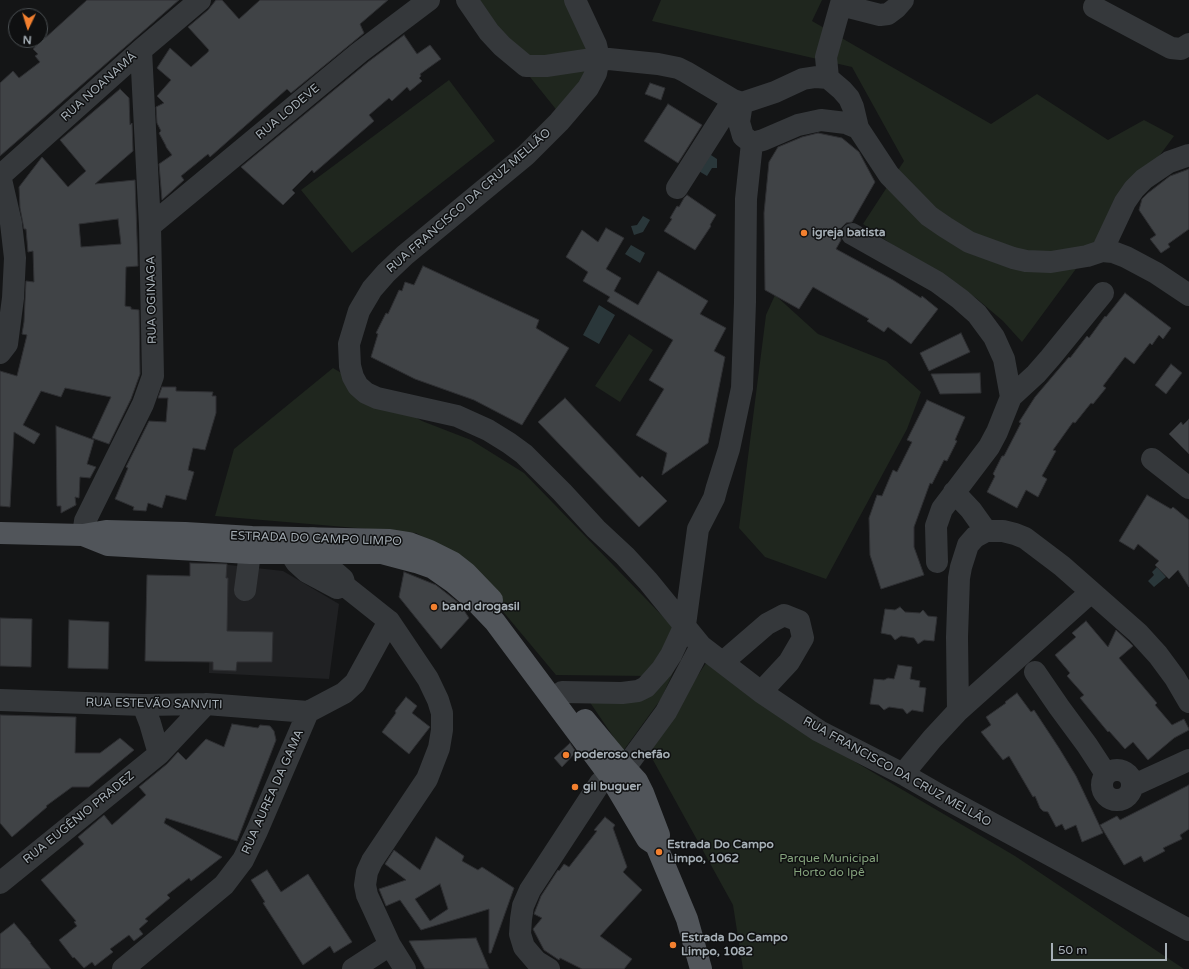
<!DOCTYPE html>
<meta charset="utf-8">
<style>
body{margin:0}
#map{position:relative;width:1189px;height:969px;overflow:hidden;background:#141516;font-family:"Varela Round",sans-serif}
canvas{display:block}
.north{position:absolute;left:8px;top:8px;width:40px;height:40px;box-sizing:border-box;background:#0f1011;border:1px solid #4b5053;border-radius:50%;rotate:184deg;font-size:11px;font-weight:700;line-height:16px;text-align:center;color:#a6afb6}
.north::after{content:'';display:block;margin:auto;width:14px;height:18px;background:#f3802f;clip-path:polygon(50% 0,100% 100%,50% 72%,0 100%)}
.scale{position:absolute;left:1051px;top:943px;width:116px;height:18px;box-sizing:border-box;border:2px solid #a6afb6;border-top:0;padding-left:5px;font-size:12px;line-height:14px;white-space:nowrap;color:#a6afb6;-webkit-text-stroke:3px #0f1011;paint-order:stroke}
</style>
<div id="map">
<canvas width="1189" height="969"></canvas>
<div class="north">N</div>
<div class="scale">50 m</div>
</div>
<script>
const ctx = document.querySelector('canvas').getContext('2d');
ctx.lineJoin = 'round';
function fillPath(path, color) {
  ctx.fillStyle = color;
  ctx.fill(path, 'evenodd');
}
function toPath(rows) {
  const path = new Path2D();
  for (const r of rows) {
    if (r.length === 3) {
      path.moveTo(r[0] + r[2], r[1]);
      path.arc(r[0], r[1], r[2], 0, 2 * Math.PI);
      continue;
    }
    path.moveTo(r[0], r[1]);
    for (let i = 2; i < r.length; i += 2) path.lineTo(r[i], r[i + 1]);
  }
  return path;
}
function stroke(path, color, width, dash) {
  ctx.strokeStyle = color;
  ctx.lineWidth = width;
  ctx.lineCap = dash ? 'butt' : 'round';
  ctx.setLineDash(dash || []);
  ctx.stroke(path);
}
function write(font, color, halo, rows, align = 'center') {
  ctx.font = font + ' "Varela Round",sans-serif';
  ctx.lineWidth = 3;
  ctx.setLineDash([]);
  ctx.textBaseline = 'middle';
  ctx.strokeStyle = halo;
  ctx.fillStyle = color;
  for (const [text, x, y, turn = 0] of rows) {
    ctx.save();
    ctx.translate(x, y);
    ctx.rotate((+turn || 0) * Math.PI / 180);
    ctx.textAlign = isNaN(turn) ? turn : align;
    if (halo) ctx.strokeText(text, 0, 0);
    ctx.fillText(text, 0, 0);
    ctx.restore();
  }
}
const built = toPath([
 [211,563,283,571,339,604,329,679,209,673]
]);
const green = toPath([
 [468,0,567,0,599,58,563,118],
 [661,0,822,0,812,21,991,124,1037,94,1108,140,1144,120,1174,136,1022,342,1003,321,976,298,932,273,863,224,904,161,852,67,652,21],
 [449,80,495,141,352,253,301,190],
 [775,295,818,334,886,361,921,392,907,429,826,579,765,557,739,528,766,315],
 [629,334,653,350,620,402,595,386],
 [333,368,422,421,471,440,524,473,677,631,650,676,556,675,455,554,416,533,215,516,234,449],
 [681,655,661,699,623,751,587,698,633,696],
 [708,660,857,763,1015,856,1184,969,743,969,733,905,648,751]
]);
const water = toPath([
 [708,153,717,159,717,168,712,168,707,176,697,170],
 [643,216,650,220,643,232,634,235,631,226,637,225],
 [631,245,645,253,640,263,625,254],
 [599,305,615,315,599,344,583,335],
 [1157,567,1166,577,1154,587,1148,581,1154,575,1152,572]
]);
const building = toPath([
 [87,0,179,0,0,156,0,83,13,71,19,78,40,62,35,56,38,54,33,49,87,0],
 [216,0,222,0,239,19,260,0,388,0,360,24,364,33,291,93,287,89,210,157,208,154,181,176,184,180,162,200,159,164,172,155,166,147,166,146,159,133,161,131,157,123,156,107,164,103,157,96,171,80,157,68,170,48,191,67,208,52,209,50,188,27,208,10,216,0],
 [404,35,417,54,430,45,441,59,420,74,421,76,419,78,422,81,410,91,407,87,392,101,389,98,369,115,374,121,314,173,312,170,292,190,295,193,283,205,241,167,368,62,404,35],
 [650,83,665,88,661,100,645,94,650,83],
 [120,89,129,98,130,125,132,123,133,151,95,184,135,180,138,266,126,267,125,306,131,307,131,309,139,310,140,374,131,399,109,444,92,438,111,397,65,388,61,397,41,391,23,425,40,434,34,444,14,432,10,507,0,506,0,371,17,376,27,335,22,334,24,322,26,281,34,282,33,251,28,252,26,229,24,229,20,208,19,187,42,157,68,187,86,171,60,140,120,89],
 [118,219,121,244,81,247,79,224,118,219],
 [668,104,702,125,678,163,644,141,668,104],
 [818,133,842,138,859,152,875,182,852,222,846,223,841,228,840,234,841,240,836,249,893,280,921,298,922,296,938,309,911,344,888,327,884,332,867,321,869,319,813,287,799,309,765,290,764,213,769,162,778,147,802,137,818,133],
 [1189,169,1189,229,1168,244,1170,247,1161,253,1150,239,1156,235,1139,210,1142,199,1148,193,1170,176,1189,169],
 [687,195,716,215,710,225,711,226,695,250,664,231,672,219,670,218,677,206,679,207,684,198,687,195],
 [606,228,624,238,606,269,621,278,614,291,638,305,658,271,708,301,700,314,726,328,714,351,725,357,708,443,662,475,667,453,636,435,664,389,649,380,673,340,607,301,610,297,583,281,588,272,566,257,582,230,598,242,606,228],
 [423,266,539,320,536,328,569,348,522,425,474,400,415,379,371,357,378,334,376,333,386,313,388,314,399,290,402,291,405,282,414,285,423,266],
 [1125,293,1171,328,1163,339,1159,335,1152,345,1150,343,1134,364,1125,357,1103,386,1106,388,1093,404,1091,403,1075,423,1073,422,1053,450,1056,451,1042,476,1047,479,1038,497,1026,490,1017,508,987,492,995,476,993,474,1002,456,1004,456,1021,423,1019,422,1035,397,1069,357,1070,358,1087,336,1089,338,1105,316,1106,317,1125,293],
 [961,333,970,352,929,371,920,353,961,333],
 [1171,364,1182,373,1166,394,1155,385,1171,364],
 [980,373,981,393,940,394,931,374,980,373],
 [162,387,176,387,176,391,213,392,212,396,216,396,216,413,205,450,193,448,188,470,194,472,186,500,166,495,162,508,148,503,146,511,133,510,134,507,115,499,128,468,126,467,149,421,166,422,168,398,158,398,162,387],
 [565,398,640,478,642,476,667,501,639,527,538,422,565,398],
 [927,400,965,417,955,440,957,441,947,461,944,460,932,484,930,483,914,527,914,547,924,575,881,589,870,555,869,518,877,495,882,496,893,470,897,472,912,442,907,440,927,400],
 [1189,419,1189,454,1169,434,1181,422,1183,425,1189,419],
 [56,426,94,440,87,464,96,467,90,478,80,477,79,498,75,497,76,505,61,513,61,506,57,506,56,426],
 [1147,495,1171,509,1173,507,1189,520,1189,587,1178,570,1169,579,1155,565,1159,561,1138,544,1134,550,1119,541,1147,495],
 [190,563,227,564,226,578,228,578,227,631,273,632,272,662,237,662,236,671,213,670,213,662,145,661,147,575,190,576,190,563],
 [404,572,436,585,459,603,469,618,441,649,399,597,404,572],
 [900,607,905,612,920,613,923,610,928,616,937,617,934,641,924,640,918,644,914,638,901,636,895,640,891,635,881,633,885,609,895,610,900,607],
 [0,618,32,619,31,667,0,666,0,618],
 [69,620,109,622,108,669,68,668,69,620],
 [1086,621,1108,647,1116,630,1129,642,1133,646,1119,658,1157,703,1155,705,1172,725,1184,719,1189,729,1189,730,1174,738,1148,760,1133,742,1125,749,1109,731,1108,732,1080,698,1084,695,1067,676,1070,673,1055,655,1076,637,1072,633,1086,621],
 [898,665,912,667,910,679,920,681,919,687,926,688,923,712,912,710,907,714,903,709,889,707,884,710,879,705,870,704,874,679,884,680,888,678,894,679,898,665],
 [1017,693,1031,712,1034,710,1059,748,1076,776,1103,833,1082,842,1076,825,1065,830,1062,824,1056,827,1048,812,1043,811,1040,808,1035,796,1033,797,1009,756,1003,760,981,732,991,725,986,717,1006,703,1005,702,1017,693],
 [406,697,417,706,412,713,430,727,409,754,382,732,396,713,395,711,406,697],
 [0,715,76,717,75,753,100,753,120,738,134,750,89,787,72,787,46,806,47,807,12,837,0,823,0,715],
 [232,724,258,728,260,725,270,726,274,731,276,740,237,841,166,818,164,823,222,857,191,881,189,878,167,895,170,898,145,919,148,921,139,929,143,934,134,941,129,935,110,949,113,952,95,966,92,962,84,968,74,957,73,958,59,940,77,926,74,922,76,921,41,880,84,844,78,837,104,815,112,825,146,795,139,787,167,764,178,752,186,760,206,739,224,747,232,724],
 [570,743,576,752,562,767,554,758,570,743],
 [1189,785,1189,829,1180,835,1182,839,1163,848,1165,851,1144,862,1141,856,1124,865,1100,825,1117,816,1120,820,1189,785],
 [605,817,615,825,613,828,627,867,623,872,642,890,600,936,632,959,624,969,582,969,560,958,559,960,544,950,533,929,542,918,534,914,541,896,558,870,559,871,564,864,569,867,597,831,594,830,605,817],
 [436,837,464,856,462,861,478,870,482,867,514,888,491,953,489,953,489,909,421,930,400,900,386,906,379,889,406,880,385,864,394,850,420,870,436,837],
 [440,884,448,909,430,921,415,899,440,884],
 [267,870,281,892,308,874,352,942,334,953,330,946,303,965,263,903,265,902,251,880,267,870],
 [14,923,31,943,30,943,51,969,0,969,0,934,14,923],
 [476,938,489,969,425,969,409,941,476,938]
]);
const minor = toPath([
 [467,0,489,32,502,46,526,66,546,66,599,58,658,64,678,68,686,72,733,100,742,103,739,122,743,136,752,143,746,199,745,302,742,388,729,449,717,487,714,498,698,529,685,625,671,655,662,669,646,687,638,691,622,693,562,692],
 [575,0,596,45,599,58,596,73,588,88,559,122,526,155,405,255,386,273,372,289,359,311,349,344,350,366,353,377,358,386,366,393,377,398,457,416,488,430,509,443,524,454,562,492,596,529,625,556,648,581,701,646,761,692,819,731,903,774,943,797,1189,930],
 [842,0,826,57,828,78,842,90,849,98,853,107,858,128,889,175,929,216,945,227,969,242,1013,258,1026,261,1051,262,1087,256,1102,251,1113,252,1126,257,1156,273,1189,295],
 [841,5,880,15,888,14,896,8,903,0],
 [1094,7,1171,48,1181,49,1189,44],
 [742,103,775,92,803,79,816,77,828,78],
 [752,143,763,140,798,125,821,120,846,123,858,128],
 [0,176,141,50,200,0],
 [677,188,733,100],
 [150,226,360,52,429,0],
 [852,234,937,282,960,299,977,314,994,337,1004,359,1011,397,997,432,989,447,942,509,936,526,937,562],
 [1102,251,1125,202,1134,189,1144,179,1169,162,1189,155],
 [0,353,7,344,13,298,15,258,11,223,0,175],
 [1011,397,1036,374,1050,358,1103,293],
 [1152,459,1189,488],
 [954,492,971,510,986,531],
 [83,535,85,521,143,404,153,376,150,226,141,50],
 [291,538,291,554,296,562,307,572,337,588,340,587],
 [313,538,314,554,343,579,345,586,389,621,428,679,438,700,442,713,442,730,439,748,427,779,372,861,367,872,365,885,367,895,390,945,405,969],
 [245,590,250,553],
 [723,662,767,624,784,615,799,621,803,638,789,662,761,692],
 [1035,672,1059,707,1087,745,1106,774],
 [0,700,143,705,206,704,308,712],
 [143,705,150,723,159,754],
 [958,711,957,637,959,578,961,567,968,545,975,537,986,531,1003,531,1015,534,1025,538,1062,566,1138,633,1158,655,1175,678,1189,702],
 [609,761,614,766,625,768,666,712,701,646],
 [1117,785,15],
 [903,774,932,739,958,711,1091,592],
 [1132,786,1189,760],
 [0,883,159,754,206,704],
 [123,969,224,885,243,860,257,831,308,712,344,693,355,683,389,621],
 [353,969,390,945],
 [549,969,536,961,524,947,520,934,521,919,523,906,530,890,600,783,609,775]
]);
const major = toPath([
 [0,533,83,535,106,531,185,533,252,537,390,540,409,543,430,551,452,562,466,573,492,600],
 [83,535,108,545,250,553,382,553,416,562,433,568,453,582,474,600,495,622,609,775,647,839,656,845,687,919,701,969],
 [585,720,625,768,637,781,643,793,659,835,656,844]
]);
const markers = [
 [804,233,4,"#f3802f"],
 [434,607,4,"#f3802f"],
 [566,755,4,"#f3802f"],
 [575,787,4,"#f3802f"],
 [659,852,4,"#f3802f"],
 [673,945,4,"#f3802f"]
];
const streetNames = [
 ["RUA NOANAMÁ",99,87,-42],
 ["RUA LODEVE",288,112,-40],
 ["RUA FRANCISCO DA CRUZ MELLÃO",469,201,-41],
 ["RUA OGINAGA",152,300,-91],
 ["ESTRADA DO CAMPO LIMPO",316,539,2],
 ["RUA ESTEVÃO SANVITI",154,704,1],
 ["RUA FRANCISCO DA CRUZ MELLÃO",897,772,29],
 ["RUA AUREA DA GAMA",273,792,-66],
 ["RUA EUGÊNIO PRADEZ",79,818,-39]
];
const poiNames = [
 ["igreja batista",812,233],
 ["band drogasil",442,607],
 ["poderoso chefão",574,755],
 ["gil buguer",583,787],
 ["Estrada Do Campo",667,845],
 ["Limpo, 1062",667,859],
 ["Estrada Do Campo",681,938],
 ["Limpo, 1082",681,952]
];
const parkNames = [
 ["Parque Municipal",829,859],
 ["Horto do Ipê",829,873]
];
fillPath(built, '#202123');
fillPath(green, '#1f261e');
fillPath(water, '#2a373a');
fillPath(building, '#404346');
stroke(building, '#2e2f32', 1);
stroke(minor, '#35383b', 22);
stroke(major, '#51555a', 22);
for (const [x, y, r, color] of markers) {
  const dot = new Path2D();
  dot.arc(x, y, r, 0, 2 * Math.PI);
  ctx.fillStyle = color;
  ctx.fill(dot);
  stroke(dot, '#0f1011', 1.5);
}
write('12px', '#a6afb6', '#0f1011', streetNames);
write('bold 12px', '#a6afb6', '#0f1011', poiNames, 'left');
write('12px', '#84a27c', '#0f1011', parkNames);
</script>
